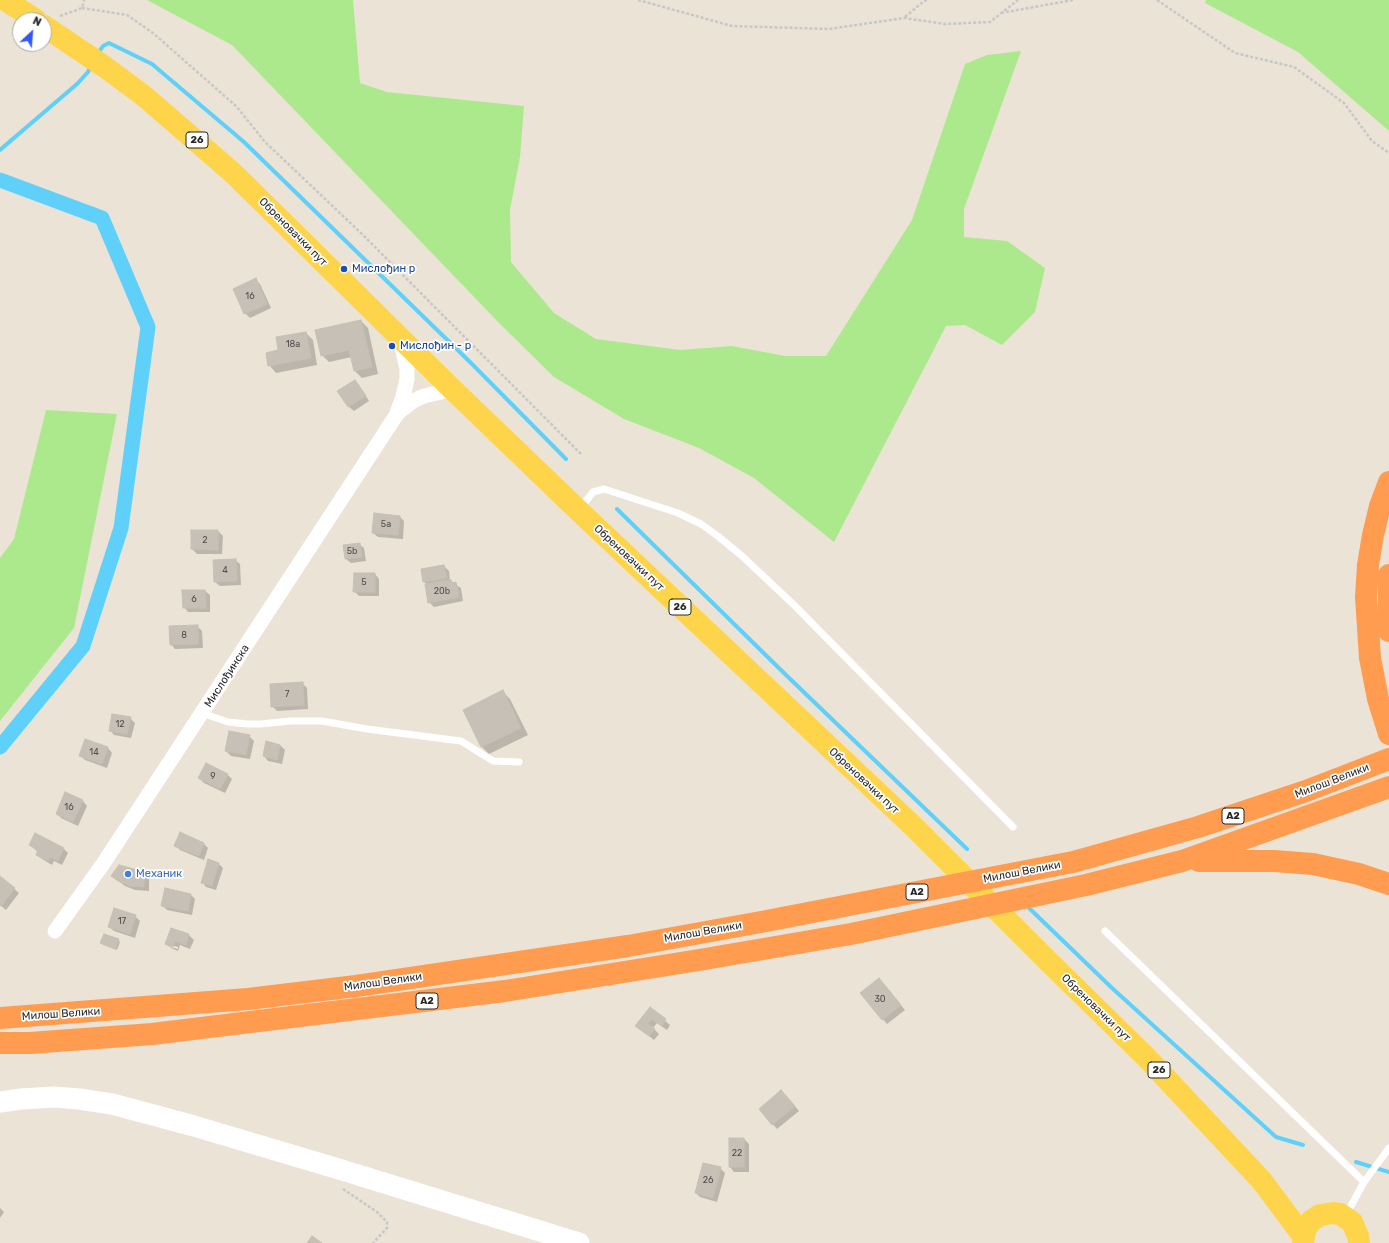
<!DOCTYPE html>
<meta charset="utf-8">
<style>
body{margin:0}
#map{position:relative;width:1389px;height:1243px;overflow:hidden;background:#ece3d7;font-family:Rubik,sans-serif}
canvas{display:block}
.north{position:absolute;left:12px;top:12px;width:40px;height:40px;box-sizing:border-box;background:#fff;border:1px solid #a9a9a9;border-radius:50%;rotate:26deg;font-size:11px;font-weight:700;line-height:16px;text-align:center;color:#282828}
.north::after{content:'';display:block;margin:auto;width:14px;height:18px;background:#3157ff;clip-path:polygon(50% 0,100% 100%,50% 72%,0 100%)}
</style>
<div id="map">
<canvas width="1389" height="1243"></canvas>
<div class="north">N</div>
</div>
<script>
const ctx = document.querySelector('canvas').getContext('2d');
ctx.lineJoin = 'round';
function fillPath(path, color) {
  ctx.fillStyle = color;
  ctx.fill(path, 'evenodd');
}
function toPath(rows) {
  const path = new Path2D();
  for (const r of rows) {
    path.moveTo(r[0], r[1]);
    for (let i = 2; i < r.length; i += 2) path.lineTo(r[i], r[i + 1]);
  }
  return path;
}
function stroke(path, color, width, dash) {
  ctx.strokeStyle = color;
  ctx.lineWidth = width;
  ctx.lineCap = dash ? 'butt' : 'round';
  ctx.setLineDash(dash || []);
  ctx.stroke(path);
}
function write(font, color, halo, rows, align = 'center') {
  ctx.font = font + ' Rubik,sans-serif';
  ctx.lineWidth = 3.5;
  ctx.setLineDash([]);
  ctx.textBaseline = 'middle';
  ctx.strokeStyle = halo;
  ctx.fillStyle = color;
  for (const [text, x, y, turn = 0] of rows) {
    ctx.save();
    ctx.translate(x, y);
    ctx.rotate((+turn || 0) * Math.PI / 180);
    ctx.textAlign = isNaN(turn) ? turn : align;
    if (halo) ctx.strokeText(text, 0, 0);
    ctx.fillText(text, 0, 0);
    ctx.restore();
  }
}
const green = toPath([
 [147,0,353,0,360,83,387,92,524,106,520,157,510,210,511,262,554,313,596,339,680,350,732,346,785,356,826,356,912,220,965,64,987,55,1021,51,964,209,964,237,1007,241,1045,268,1035,312,1002,345,965,325,946,326,834,542,754,478,699,448,624,419,554,377,499,323,232,45],
 [1206,0,1389,0,1389,131,1298,52,1205,3],
 [46,410,117,414,74,628,0,721,0,558,14,539]
]);
const shadow = toPath([
 [255,280,260,284,271,308,250,318,245,313],
 [361,321,368,328,378,374,362,378,355,371,352,357,329,362,322,355],
 [306,333,313,340,317,365,276,373,269,365,279,351],
 [354,381,359,385,369,401,354,411,349,407,339,391],
 [400,517,404,521,403,539,378,537,373,533],
 [192,531,218,531,223,536,222,554,197,554,192,549],
 [359,544,364,548,366,561,351,563,346,559],
 [235,560,240,564,241,585,220,586,215,582],
 [444,566,449,571,450,581,461,588,463,601,434,607,429,602,428,585,424,582,422,570],
 [375,574,379,579,379,596,359,596,354,591],
 [205,591,210,595,210,612,188,612,184,607],
 [197,626,202,631,203,648,175,649,171,644],
 [302,683,307,688,308,709,277,711,272,706],
 [503,692,510,699,528,735,489,754,482,747,464,710],
 [130,718,135,723,131,738,114,735,110,730],
 [249,736,254,741,250,759,231,756,226,751],
 [86,740,108,748,112,753,107,768,85,760,80,755],
 [267,743,280,745,285,750,282,764,268,761,264,756],
 [227,774,232,779,225,793,204,783,199,778],
 [66,794,83,801,87,806,78,826,61,818,57,813],
 [180,834,204,844,208,848,204,860,180,850,176,845],
 [30,845,64,849,68,853,62,865,54,861,52,865,42,859,37,855,38,852],
 [218,863,223,868,216,890,206,887,202,882],
 [145,873,149,878,149,891,135,890,125,886,112,876],
 [0,877,19,893,6,910,0,905],
 [191,895,195,899,192,915,167,910,162,905],
 [135,916,140,921,135,938,114,931,109,927],
 [172,929,189,935,194,940,190,949,180,945,178,951,171,948,166,944],
 [170,945,178,947,178,949,170,947],
 [118,940,120,942,117,950,104,945,102,943],
 [883,984,905,1010,887,1024,861,993],
 [650,1008,670,1025,667,1030,657,1023,653,1028,659,1034,654,1040,641,1030],
 [786,1096,799,1111,777,1129,760,1109],
 [730,1139,744,1139,749,1144,749,1172,734,1172,730,1167],
 [720,1168,725,1173,717,1202,700,1197,696,1193],
 [0,1208,4,1212,0,1218]
]);
const stream = toPath([
 [97,55,103,46,109,43,152,64,244,142,472,364,566,459],
 [0,150,77,84,88,72,91,66],
 [617,509,786,675,967,849],
 [1029,908,1112,988,1276,1137,1303,1145],
 [1356,1162,1389,1172]
]);
const canal = toPath([
 [0,180,102,218,148,327,121,528,83,646,0,747]
]);
const building = toPath([
 [256,278,267,304,244,314,233,289,256,278],
 [361,320,372,367,354,371,349,350,321,356,315,330,361,320],
 [306,332,311,358,268,366,266,353,278,350,276,337,306,332],
 [355,380,366,396,348,407,337,391,355,380],
 [374,513,400,516,398,535,372,533,374,513],
 [191,530,218,530,218,550,191,549,191,530],
 [360,543,362,557,345,559,343,545,360,543],
 [236,559,237,581,214,582,213,560,236,559],
 [444,565,447,578,423,582,421,569,444,565],
 [354,573,375,573,375,592,353,592,354,573],
 [451,580,452,583,456,582,459,597,428,603,425,584,451,580],
 [182,590,205,590,206,608,183,608,182,590],
 [198,625,198,644,170,645,169,626,198,625],
 [303,682,304,705,271,707,270,684,303,682],
 [503,690,521,728,481,747,463,710,503,690],
 [112,714,131,717,127,734,109,731,112,714],
 [229,731,250,735,246,755,225,751,229,731],
 [85,739,108,747,102,764,79,756,85,739],
 [266,741,280,745,277,760,263,756,266,741],
 [206,763,228,774,220,789,198,778,206,763],
 [65,792,83,800,73,822,56,814,65,792],
 [180,832,204,843,199,856,174,846,180,832],
 [35,833,64,848,58,861,50,857,48,861,36,855,38,850,29,845,35,833],
 [208,859,219,863,212,886,201,883,208,859],
 [119,865,145,872,144,887,130,886,120,882,111,876,119,865],
 [0,876,15,888,1,906,0,905,0,876],
 [165,888,191,894,188,911,161,906,165,888],
 [114,908,136,915,130,934,108,927,114,908],
 [171,928,189,934,186,945,175,941,173,947,165,944,171,928],
 [104,934,119,939,115,949,100,943,104,934],
 [879,978,901,1005,882,1020,860,993,879,978],
 [650,1007,666,1019,662,1026,652,1019,648,1024,655,1029,649,1036,635,1026,650,1007],
 [781,1090,795,1106,772,1125,759,1109,781,1090],
 [729,1138,744,1138,744,1167,729,1167,729,1138],
 [703,1163,721,1167,713,1198,695,1193,703,1163],
 [312,1236,322,1243,307,1243,312,1236]
]);
const path = toPath([
 [638,0,732,26,829,29,904,18,945,24,990,22,1018,0],
 [1157,0,1235,53,1294,67,1344,103,1372,141,1389,153],
 [82,8,127,15,153,33,237,107,265,142,363,235,582,455],
 [1001,13,1073,0],
 [60,16,82,8,84,0],
 [905,17,924,1,927,0],
 [343,1189,377,1212,387,1222,387,1228,373,1243]
]);
const lane = toPath([
 [580,509,593,492,604,489,678,513,701,524,719,537,742,556,794,605,1013,827],
 [202,713,228,722,248,724,260,724,291,721,322,721,367,729,461,741,493,761,519,762],
 [1105,931,1364,1182],
 [1346,1215,1364,1182,1389,1148]
]);
const street = toPath([
 [397,413,403,397,407,379,407,369,400,338],
 [55,931,103,864,395,417,400,411,413,401,424,396,441,392,449,386]
]);
const secondary = toPath([
 [0,1102,21,1099,54,1097,79,1099,112,1104,194,1126,342,1170,579,1243]
]);
const primary = toPath([
 [5,0,36,20],
 [44,26,105,67,144,96,233,173,449,386,579,511,913,826,1051,964,1147,1058,1262,1181,1303,1236],
 [1303,1243,1305,1230,1311,1221,1320,1215,1333,1213,1340,1214,1352,1222,1358,1236,1359,1243]
]);
const highway = toPath([
 [1389,482,1380,506,1373,535,1368,565,1366,597,1370,658,1378,699,1389,734],
 [1389,575,1389,631],
 [1199,861,1274,861,1313,864,1359,874,1389,884],
 [0,1018,248,999,356,986,628,946,761,922,1073,862,1198,827,1306,791,1389,759],
 [0,1043,30,1043,152,1034,505,991,699,960,851,934,1086,885,1182,861,1389,787]
]);
const markers = [
 [344,269,4,"#1a4fb4"],
 [392,346,4,"#1a4fb4"],
 [128,874,4,"#3f7fe0"]
];
const numberNames = [
 ["16",250,296],
 ["18a",293,344],
 ["5a",386,524],
 ["2",205,540],
 ["5b",352,551],
 ["4",225,570],
 ["5",364,582],
 ["20b",442,591],
 ["6",194,599],
 ["8",184,635],
 ["7",287,694],
 ["12",120,724],
 ["14",94,752],
 ["9",213,776],
 ["16",69,807],
 ["17",122,921],
 ["30",880,999],
 ["22",737,1153],
 ["26",708,1180]
];
const shields = [
 [197,140,22],
 [680,607,22],
 [1233,816,22],
 [917,892,22],
 [427,1001,22],
 [1159,1070,22]
];
const shieldNames = [
 ["26",197,140],
 ["26",680,607],
 ["A2",1233,816],
 ["A2",917,892],
 ["A2",427,1001],
 ["26",1159,1070]
];
const streetNames = [
 ["Обреновачки пут",293,232,45],
 ["Обреновачки пут",629,558,43],
 ["Мислођинска",227,676,-57],
 ["Обреновачки пут",864,781,43],
 ["Милош Велики",1332,781,-21],
 ["Милош Велики",1022,872,-11],
 ["Милош Велики",703,932,-10],
 ["Милош Велики",383,982,-8],
 ["Обреновачки пут",1096,1008,44],
 ["Милош Велики",61,1014,-4]
];
const transitNames = [
 ["Мислођин р",352,269],
 ["Мислођин - р",400,346]
];
const shopNames = [
 ["Механик",136,874]
];
fillPath(green, '#ace98d');
fillPath(shadow, '#0003');
stroke(stream, '#5ed0fa', 4);
stroke(canal, '#5ed0fa', 15);
fillPath(building, '#c7c0b7');
stroke(building, '#c7bfb1', 1);
stroke(path, '#c7c7c7', 2.5, [3, 2]);
stroke(lane, '#fff', 7);
stroke(street, '#fff', 15);
stroke(secondary, '#fff', 21);
stroke(primary, '#fed54a', 22);
stroke(highway, '#ff9c4f', 22);
for (const [x, y, r, color] of markers) {
  const dot = new Path2D();
  dot.arc(x, y, r, 0, 2 * Math.PI);
  ctx.fillStyle = color;
  ctx.fill(dot);
  stroke(dot, '#fff', 1.5);
}
write('9px', '#504e4c', null, numberNames);
for (const [x, y, w] of shields) {
  const box = new Path2D();
  box.roundRect(x - w / 2, y - 8, w, 16, 3);
  ctx.fillStyle = '#fff';
  ctx.fill(box);
  stroke(box, '#282828', 1);
}
write('bold 10px', '#282828', null, shieldNames);
write('11px', '#282828', '#fff', streetNames);
write('11px', '#164399', '#fff', transitNames, 'left');
write('11px', '#366cbe', '#fff', shopNames, 'left');
</script>
